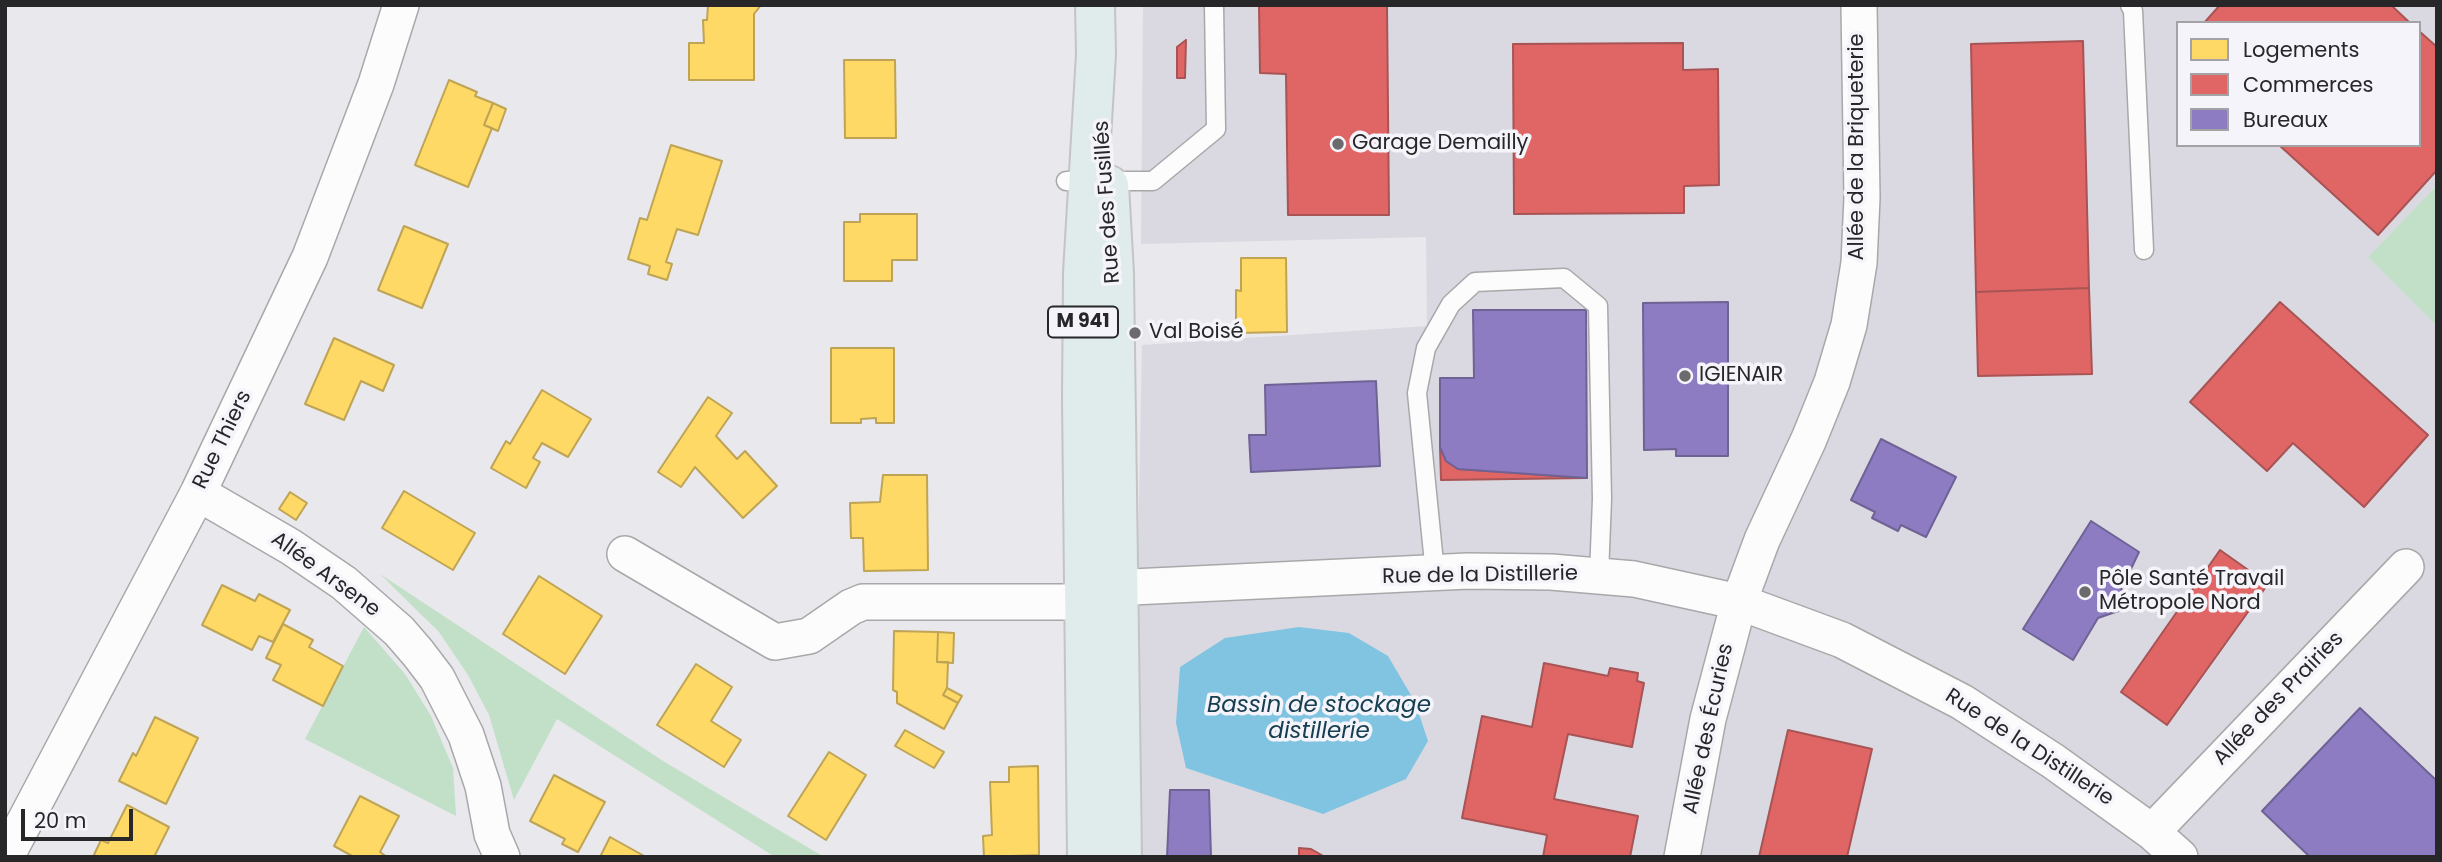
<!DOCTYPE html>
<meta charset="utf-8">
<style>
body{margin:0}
#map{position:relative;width:2442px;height:862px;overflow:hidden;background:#e9e8ec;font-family:Poppins,sans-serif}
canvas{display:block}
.frame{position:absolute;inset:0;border:7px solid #272729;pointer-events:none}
.legend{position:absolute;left:2176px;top:21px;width:245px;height:126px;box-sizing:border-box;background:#f5f4fa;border:2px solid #a3a2a6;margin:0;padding:9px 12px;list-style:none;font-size:21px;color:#272729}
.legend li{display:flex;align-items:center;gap:14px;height:35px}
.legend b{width:35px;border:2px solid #a3a2a6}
.scale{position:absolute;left:21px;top:809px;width:112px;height:32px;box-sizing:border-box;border:4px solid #272729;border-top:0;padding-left:9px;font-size:21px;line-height:24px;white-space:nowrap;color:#272729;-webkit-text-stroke:5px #f5f4fa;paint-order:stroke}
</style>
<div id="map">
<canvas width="2442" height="862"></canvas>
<div class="frame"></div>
<ul class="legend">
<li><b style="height:19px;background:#ffd966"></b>Logements</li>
<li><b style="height:19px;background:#e06666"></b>Commerces</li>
<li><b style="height:19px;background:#8e7cc3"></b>Bureaux</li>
</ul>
<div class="scale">20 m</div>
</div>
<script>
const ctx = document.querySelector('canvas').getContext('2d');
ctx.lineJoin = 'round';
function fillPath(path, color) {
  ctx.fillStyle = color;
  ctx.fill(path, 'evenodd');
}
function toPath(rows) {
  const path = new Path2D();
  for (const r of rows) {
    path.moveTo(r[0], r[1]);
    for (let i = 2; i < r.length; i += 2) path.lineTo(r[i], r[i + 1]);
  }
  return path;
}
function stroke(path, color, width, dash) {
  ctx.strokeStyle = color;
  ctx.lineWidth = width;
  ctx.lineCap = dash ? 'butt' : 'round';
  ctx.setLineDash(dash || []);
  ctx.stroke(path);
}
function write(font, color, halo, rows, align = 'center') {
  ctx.font = font + ' Poppins,sans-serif';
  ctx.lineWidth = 7;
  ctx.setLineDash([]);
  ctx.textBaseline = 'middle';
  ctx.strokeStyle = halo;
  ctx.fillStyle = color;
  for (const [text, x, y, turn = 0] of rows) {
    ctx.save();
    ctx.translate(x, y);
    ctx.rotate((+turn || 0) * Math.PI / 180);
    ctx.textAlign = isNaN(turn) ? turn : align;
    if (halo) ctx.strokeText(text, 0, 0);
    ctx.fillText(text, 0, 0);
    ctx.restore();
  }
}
const built = toPath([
 [1143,5,2437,5,2437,185,2368,257,2437,326,2437,857,1132,857,1142,345,1427,326,1426,237,1141,244],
 [2178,23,2419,23,2419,145,2178,145]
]);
const green = toPath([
 [2437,185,2437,326,2368,257],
 [380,574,663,761,824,857,775,857,557,719,514,800,489,715,468,675,439,632],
 [364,627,405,674,431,716,453,768,456,816,305,739]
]);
const water = toPath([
 [1299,627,1349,633,1388,656,1415,702,1428,741,1406,779,1323,814,1186,768,1176,723,1180,667,1225,638]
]);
const homes = toPath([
 [708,5,761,5,754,14,754,80,689,80,689,43,704,43,703,20,707,20,708,5],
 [844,60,895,60,896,138,845,138,844,60],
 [449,80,477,92,475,96,493,103,484,125,492,128,468,187,415,165,449,80],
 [493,103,506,109,498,131,484,125,493,103],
 [671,145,722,161,698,235,677,229,666,262,672,264,667,280,648,274,650,266,628,259,640,218,647,220,671,145],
 [860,214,917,214,917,260,892,260,892,281,844,281,844,222,860,222,860,214],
 [404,226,448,244,422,308,378,290,404,226],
 [1241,258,1286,258,1287,332,1236,333,1236,290,1241,291,1241,258],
 [334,338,394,365,383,391,361,381,344,420,305,404,334,338],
 [831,348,894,348,894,423,876,423,876,418,861,419,861,423,831,423,831,348],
 [542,390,591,419,568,457,542,443,533,458,540,462,526,488,491,468,506,441,510,444,542,390],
 [708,397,732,413,716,436,737,459,745,451,777,486,743,518,695,467,681,487,658,472,708,397],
 [883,475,927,475,928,570,864,571,863,538,851,538,850,503,880,502,883,475],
 [404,491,475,533,453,570,382,528,404,491],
 [290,492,307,503,296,520,279,509,290,492],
 [539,576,602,616,565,674,503,634,539,576],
 [222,585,255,601,259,594,290,610,273,642,259,636,252,650,202,625,222,585],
 [283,624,313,640,309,647,343,666,323,706,273,680,281,665,266,658,283,624],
 [894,631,938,632,937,662,948,662,947,688,943,695,958,703,944,729,897,703,897,692,893,690,894,631],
 [938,632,954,633,953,663,937,662,938,632],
 [696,664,732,687,711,721,741,740,724,767,657,725,696,664],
 [947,688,962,696,958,703,943,695,947,688],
 [155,717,198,738,166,804,119,781,133,753,136,756,155,717],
 [905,730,944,752,934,768,895,746,905,730],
 [829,752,866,775,826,840,788,816,829,752],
 [1038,766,1039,855,984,857,983,836,992,835,990,782,1009,782,1009,767,1038,766],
 [554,775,605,802,578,852,562,844,565,839,530,821,554,775],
 [360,796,399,816,380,852,387,857,354,857,334,846,360,796],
 [127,805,169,827,154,857,93,857,101,840,108,843,127,805],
 [610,837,646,857,600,857,610,837]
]);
const shops = toPath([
 [1259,5,1387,5,1389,215,1288,215,1286,74,1260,73,1259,5],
 [2220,5,2391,5,2410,23,2204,23,2220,5],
 [2419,31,2437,47,2437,170,2378,235,2279,145,2419,145,2419,31],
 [1186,40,1185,78,1177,78,1177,47,1186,40],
 [2083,41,2089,288,1976,292,1971,44,2083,41],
 [1683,43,1683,70,1718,69,1719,185,1684,186,1684,213,1514,214,1513,44,1683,43],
 [2089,288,2092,374,1978,376,1976,292,2089,288],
 [2280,302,2428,435,2364,507,2293,443,2267,471,2190,402,2280,302],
 [1440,447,1446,461,1458,469,1587,478,1441,480,1440,447],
 [2220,550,2268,584,2167,725,2121,692,2220,550],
 [1544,663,1608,676,1610,668,1638,673,1637,681,1644,683,1632,747,1568,734,1554,799,1638,816,1630,857,1543,857,1547,835,1462,818,1482,716,1532,727,1544,663],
 [1788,730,1872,749,1847,857,1759,857,1788,730],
 [1299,848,1311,849,1325,857,1299,857,1299,848]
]);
const offices = toPath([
 [1728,302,1728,456,1676,456,1676,449,1644,450,1643,303,1728,302],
 [1473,310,1586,310,1587,478,1458,469,1446,461,1440,447,1440,378,1474,378,1473,310],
 [1376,381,1380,466,1251,472,1249,435,1266,435,1265,385,1376,381],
 [1881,439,1956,477,1926,537,1901,525,1898,531,1872,518,1875,512,1851,500,1881,439],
 [2091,521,2139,552,2130,571,2118,583,2128,601,2124,609,2098,618,2073,660,2023,629,2091,521],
 [2360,708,2437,781,2437,857,2310,857,2262,811,2360,708],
 [1170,790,1209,790,1211,857,1167,857,1170,790]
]);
const service = toPath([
 [2130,5,2133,11,2144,250],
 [1066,181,1153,181,1216,129,1214,5],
 [1435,573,1417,393,1426,348,1451,304,1475,282,1564,278,1598,306,1602,499,1599,575]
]);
const minor = toPath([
 [198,493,291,547,344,583,399,631,418,653,437,678,466,735,483,786,492,834,502,857],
 [625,554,775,642,809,636,851,607,863,602,1112,602],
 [1090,589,1468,571,1551,572,1634,579,1739,602,1842,640,1962,702,2053,761,2152,832,2180,857],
 [2152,832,2406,567],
 [6,857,198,493,310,257,376,84,401,5],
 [1682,857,1708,719,1739,602,1762,540,1809,439,1832,382,1849,325,1859,263,1862,198,1859,5]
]);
const primary = toPath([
 [1109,185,1114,274,1122,857],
 [1087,857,1082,398,1083,273,1096,54,1095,5]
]);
const markers = [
 [1338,144,7,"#6b6b6d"],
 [1135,333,7,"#6b6b6d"],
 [1685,376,7,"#6b6b6d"],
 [2085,592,7,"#6b6b6d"]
];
const shields = [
 [1083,322,70]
];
const shieldNames = [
 ["M 941",1083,322]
];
const poiNames = [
 ["Garage Demailly",1352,144],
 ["Val Boisé",1149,333],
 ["IGIENAIR",1699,376],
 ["Pôle Santé Travail",2099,580],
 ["Métropole Nord",2099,604]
];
const streetNames = [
 ["Allée de la Briqueterie",1858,147,-90],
 ["Rue des Fusillés",1108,202,-94],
 ["Rue Thiers",223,440,-64],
 ["Allée Arsene",325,575,36],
 ["Rue de la Distillerie",1480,576,-1],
 ["Allée des Prairies",2279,699,-46],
 ["Allée des Écuries",1709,729,-78],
 ["Rue de la Distillerie",2029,748,33]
];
const waterNames = [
 ["Bassin de stockage",1319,706],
 ["distillerie",1319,732]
];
fillPath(built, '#dad9e1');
fillPath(green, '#c2dfc8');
fillPath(water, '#81c4e2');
fillPath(homes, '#ffd966');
stroke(homes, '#bea454', 2);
fillPath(shops, '#e06666');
stroke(shops, '#a85354', 2);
fillPath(offices, '#8e7cc3');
stroke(offices, '#6f6295', 2);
stroke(service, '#a8a8aa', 21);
stroke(minor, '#a8a8aa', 38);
stroke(primary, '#c4c4c5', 42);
stroke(service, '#fcfcfc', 18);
stroke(minor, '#fcfcfc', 35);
stroke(primary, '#e0ebeb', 38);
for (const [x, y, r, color] of markers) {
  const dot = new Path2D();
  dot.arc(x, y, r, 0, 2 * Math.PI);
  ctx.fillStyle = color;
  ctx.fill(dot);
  stroke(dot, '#f5f4fa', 2.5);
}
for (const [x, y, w] of shields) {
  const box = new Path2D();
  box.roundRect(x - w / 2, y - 15.5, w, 31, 5);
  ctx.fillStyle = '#f5f4fa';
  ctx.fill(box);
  stroke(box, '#272729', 2);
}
write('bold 19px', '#272729', null, shieldNames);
write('21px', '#272729', '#f5f4fa', poiNames, 'left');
write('21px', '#272729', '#f5f4fa', streetNames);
write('italic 23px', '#164051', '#f5f4fa', waterNames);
</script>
